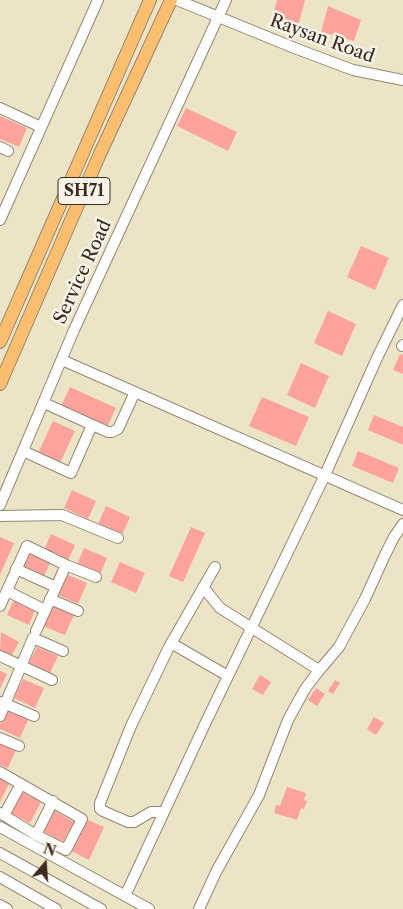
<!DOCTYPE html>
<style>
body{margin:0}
#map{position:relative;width:403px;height:909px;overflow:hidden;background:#ece4c7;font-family:"Libre Caslon Text",serif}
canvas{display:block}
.north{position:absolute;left:20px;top:839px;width:50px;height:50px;-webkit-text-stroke:4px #f7f3e8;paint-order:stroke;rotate:18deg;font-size:14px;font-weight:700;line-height:20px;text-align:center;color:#3b2a1e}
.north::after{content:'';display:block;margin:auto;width:18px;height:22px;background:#3b2a1e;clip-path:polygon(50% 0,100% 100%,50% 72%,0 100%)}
</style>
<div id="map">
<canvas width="403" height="909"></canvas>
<div class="north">N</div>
</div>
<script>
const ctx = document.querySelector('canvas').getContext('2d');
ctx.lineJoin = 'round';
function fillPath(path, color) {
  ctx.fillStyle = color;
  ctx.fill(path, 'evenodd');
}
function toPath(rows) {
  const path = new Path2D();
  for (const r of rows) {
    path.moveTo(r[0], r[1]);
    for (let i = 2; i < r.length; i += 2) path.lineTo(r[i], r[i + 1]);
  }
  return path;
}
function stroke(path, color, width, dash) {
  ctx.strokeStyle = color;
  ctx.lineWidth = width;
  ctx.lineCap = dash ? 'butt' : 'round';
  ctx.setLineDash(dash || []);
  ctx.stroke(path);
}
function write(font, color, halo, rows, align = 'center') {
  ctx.font = font + ' "Libre Caslon Text",serif';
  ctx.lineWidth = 5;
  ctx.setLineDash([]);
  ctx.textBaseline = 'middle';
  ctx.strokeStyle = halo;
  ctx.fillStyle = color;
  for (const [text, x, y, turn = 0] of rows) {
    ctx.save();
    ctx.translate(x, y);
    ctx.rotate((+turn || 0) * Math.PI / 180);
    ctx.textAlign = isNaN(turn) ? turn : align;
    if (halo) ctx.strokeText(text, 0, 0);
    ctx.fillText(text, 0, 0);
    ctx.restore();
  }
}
const building = toPath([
 [277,0,305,0,298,27,272,20],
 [328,6,361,20,354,41,321,32],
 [186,108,237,132,228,151,177,126],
 [0,116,27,128,19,147,0,139],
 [361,246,389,258,375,290,347,277],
 [328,311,356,324,342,356,314,343],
 [400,354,403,355,403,374,393,370],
 [301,363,329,376,315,408,287,395],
 [70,387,116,408,106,429,60,408],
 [262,397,309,417,296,446,249,426],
 [374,415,403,427,403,445,368,430],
 [53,421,75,431,60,463,38,453],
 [358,451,399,468,393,483,352,466],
 [72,490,96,501,88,519,64,508],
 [106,506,130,517,122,535,98,524],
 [191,527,205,533,183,582,169,576],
 [51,534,75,545,68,561,44,550],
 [0,537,14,543,0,575],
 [84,548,107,558,100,575,77,565],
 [28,553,50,563,43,578,21,568],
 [120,562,145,573,136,593,111,582],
 [66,574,87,583,78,604,56,594],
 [14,600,35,610,29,625,7,615],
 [52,605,74,615,65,635,43,626],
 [1,632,19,642,12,655,0,650],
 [37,647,58,656,50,673,29,663],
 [0,671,7,674,0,689],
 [260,675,271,682,263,695,252,689],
 [23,679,44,688,35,708,14,698],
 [335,680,340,683,333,694,328,691],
 [316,688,325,694,317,706,308,700],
 [7,709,29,718,20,738,0,729,0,725],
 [374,717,384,723,376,735,367,729],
 [0,742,16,750,8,768,0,765],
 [0,777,10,782,0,802],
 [287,787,306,793,304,800,307,801,304,809,301,808,297,820,274,813,276,805,280,806],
 [20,791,41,802,30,823,9,812],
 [53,810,74,822,63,842,42,831],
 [86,819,104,827,89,860,71,851]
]);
const minor = toPath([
 [177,0,297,49,353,70,403,80],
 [0,108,41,127],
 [0,147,8,151],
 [0,220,98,0],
 [402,346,403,345],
 [62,360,403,510],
 [44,403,108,432,112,432,118,429,135,392],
 [23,451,71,473,92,425],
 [0,505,74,330,226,0],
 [0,516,62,515,118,538],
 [66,565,96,577],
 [16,569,56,587],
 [203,587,220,608,319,670],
 [7,591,45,610],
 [50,599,78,611],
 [0,606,27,546,66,565,36,631],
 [171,643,228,676],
 [0,656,52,680],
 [1,702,34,716],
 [0,716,33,638,63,651],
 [0,738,19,746],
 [0,772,82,819,66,850,36,835,0,813],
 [164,812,151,812,134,822,128,822,103,811,100,809,100,803,131,726,169,647,215,567],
 [4,815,21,784],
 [0,827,149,909],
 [36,835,53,801],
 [0,853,101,909],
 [0,877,56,909],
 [125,896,205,724,324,477,377,358,403,305],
 [0,905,7,909],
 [199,909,216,872,259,795,288,720,305,689,317,673,339,647,365,599,385,555,394,537,403,524]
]);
const major = toPath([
 [0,342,150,0],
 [0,384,99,156,171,0]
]);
const shields = [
 [84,191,52]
];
const shieldNames = [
 ["SH71",84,191]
];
const streetNames = [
 ["Raysan Road",322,39,20],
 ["Service Road",83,272,-65]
];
fillPath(building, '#fea39b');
stroke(minor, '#948772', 12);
stroke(major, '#948772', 14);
stroke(minor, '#fff', 10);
stroke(major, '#fabe6e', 12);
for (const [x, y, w] of shields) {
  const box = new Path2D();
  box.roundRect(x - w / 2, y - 13.5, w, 27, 4);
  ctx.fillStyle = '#f7f3e8';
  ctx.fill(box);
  stroke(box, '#3b2a1e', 1);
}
write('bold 16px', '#3b2a1e', null, shieldNames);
write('18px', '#3b2a1e', '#f7f3e8', streetNames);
</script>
